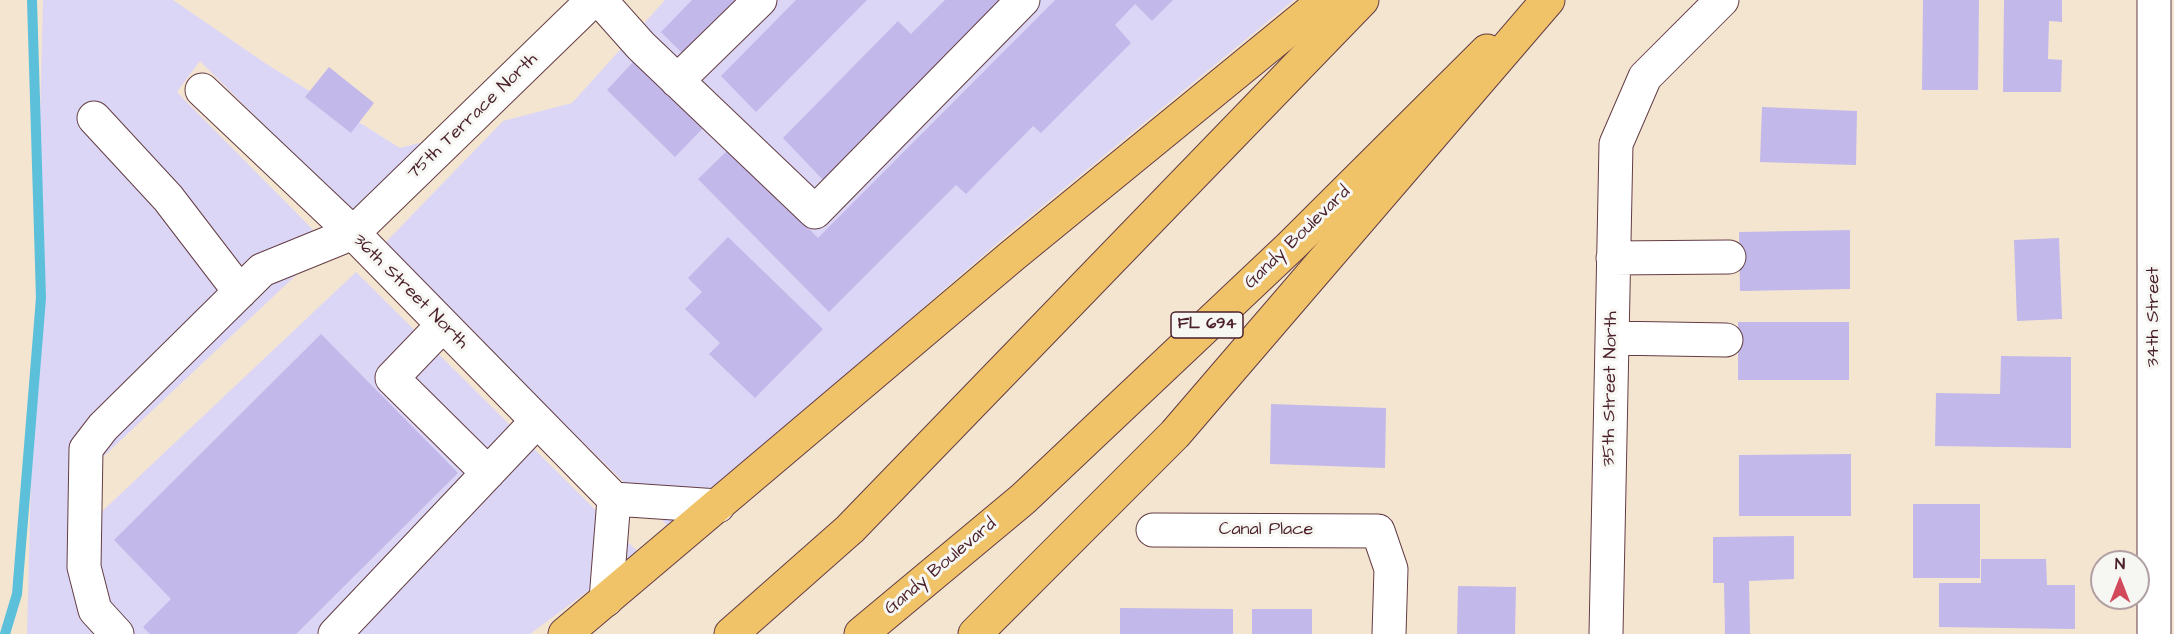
<!DOCTYPE html>
<style>
body{margin:0}
#map{position:relative;width:2174px;height:634px;overflow:hidden;background:#f4e5d1;font-family:"Architects Daughter",sans-serif}
canvas{display:block}
.north{position:absolute;left:2090px;top:550px;width:60px;height:60px;box-sizing:border-box;background:#f6f6f2;border:2px solid #b1a0a2;border-radius:50%;rotate:0deg;font-size:16px;font-weight:700;line-height:24px;text-align:center;color:#4a1f2b}
.north::after{content:'';display:block;margin:auto;width:21px;height:27px;background:#d1495b;clip-path:polygon(50% 0,100% 100%,50% 72%,0 100%)}
</style>
<div id="map">
<canvas width="2174" height="634"></canvas>
<div class="north">N</div>
</div>
<script>
const ctx = document.querySelector('canvas').getContext('2d');
ctx.lineJoin = 'round';
function fillPath(path, color) {
  ctx.fillStyle = color;
  ctx.fill(path, 'evenodd');
}
function toPath(rows) {
  const path = new Path2D();
  for (const r of rows) {
    path.moveTo(r[0], r[1]);
    for (let i = 2; i < r.length; i += 2) path.lineTo(r[i], r[i + 1]);
  }
  return path;
}
function stroke(path, color, width, dash) {
  ctx.strokeStyle = color;
  ctx.lineWidth = width;
  ctx.lineCap = dash ? 'butt' : 'round';
  ctx.setLineDash(dash || []);
  ctx.stroke(path);
}
function write(font, color, halo, rows, align = 'center') {
  ctx.font = font + ' "Architects Daughter",sans-serif';
  ctx.lineWidth = 6;
  ctx.setLineDash([]);
  ctx.textBaseline = 'middle';
  ctx.strokeStyle = halo;
  ctx.fillStyle = color;
  for (const [text, x, y, turn = 0] of rows) {
    ctx.save();
    ctx.translate(x, y);
    ctx.rotate((+turn || 0) * Math.PI / 180);
    ctx.textAlign = isNaN(turn) ? turn : align;
    if (halo) ctx.strokeText(text, 0, 0);
    ctx.fillText(text, 0, 0);
    ctx.restore();
  }
}
const built = toPath([
 [43,0,173,0,265,63,400,148,431,140,356,218,200,61,177,92,328,245,71,487,95,518,356,272,639,553,530,634,27,634],
 [665,0,1294,0,1001,240,670,528,383,245,503,121,572,103]
]);
const stream = toPath([
 [5,634,17,594,41,298,32,0]
]);
const building = toPath([
 [692,0,742,0,686,57,661,32],
 [796,0,867,0,756,112,721,76],
 [945,0,1005,0,825,182,783,138,898,21,911,34],
 [1055,0,1173,0,1152,21,1135,4,1115,25,1131,43,1041,133,1033,126,966,194,956,185,829,312,698,179,730,148,818,238],
 [1923,0,1979,0,1978,90,1922,90],
 [2004,0,2062,0,2062,22,2049,21,2048,59,2062,60,2061,92,2003,92],
 [635,60,704,127,675,157,607,90],
 [329,67,374,103,351,133,305,97],
 [1762,107,1857,111,1856,165,1760,162],
 [1850,230,1850,289,1740,291,1739,232],
 [728,237,823,329,755,398,709,354,720,343,685,309,702,292,688,278],
 [2059,238,2062,319,2017,321,2014,240],
 [1738,322,1849,322,1849,380,1738,380],
 [321,334,458,473,296,634,150,634,143,627,171,599,114,540],
 [2001,356,2071,357,2071,448,1935,446,1936,393,2000,394],
 [1271,404,1386,408,1385,468,1270,464],
 [1851,454,1851,516,1739,516,1739,455],
 [1913,504,1980,504,1980,578,1913,578],
 [1794,536,1794,579,1749,581,1750,634,1725,634,1724,583,1713,583,1713,537],
 [1981,559,2046,559,2047,585,2075,585,2075,629,1939,627,1939,583,1981,583],
 [1458,586,1516,587,1515,634,1457,634],
 [1120,608,1233,609,1233,634,1120,634],
 [1252,609,1312,609,1312,634,1252,634]
]);
const minor = toPath([
 [600,0,641,46,815,212,1023,0],
 [2154,0,2154,634],
 [677,81,760,0],
 [202,90,353,233,614,499,606,600],
 [94,118,168,198,240,292],
 [1613,258,1729,257],
 [443,325,392,378,488,473],
 [1612,338,1726,340],
 [614,499,718,506],
 [1153,530,1378,531,1391,569,1389,634],
 [117,634,95,610,84,567,86,449,103,427,262,270,353,233,593,0],
 [335,634,537,421],
 [1606,634,1616,144,1645,77,1722,0]
]);
const major = toPath([
 [731,634,850,529,1362,0],
 [861,634,1023,499,1291,246,1487,51]
]);
const highway = toPath([
 [565,634,1012,256,1325,0],
 [975,634,1175,434,1548,0]
]);
const shields = [
 [1207,325,72]
];
const shieldNames = [
 ["FL 694",1207,325]
];
const streetNames = [
 ["75th Terrace North",473,117,-44],
 ["Gandy Boulevard",1298,238,-44],
 ["36th Street North",410,292,45],
 ["34th Street",2154,317,-90],
 ["35th Street North",1611,389,-89],
 ["Canal Place",1266,530],
 ["Gandy Boulevard",941,567,-40]
];
fillPath(built, '#dcd6f6');
stroke(stream, '#5dc0db', 10);
fillPath(building, '#c3b8ea');
stroke(minor, '#643d44', 35);
stroke(major, '#643d44', 35);
stroke(highway, '#643d44', 35);
stroke(minor, '#fff', 33);
stroke(major, '#f0c369', 33);
stroke(highway, '#f0c369', 33);
for (const [x, y, w] of shields) {
  const box = new Path2D();
  box.roundRect(x - w / 2, y - 13, w, 26, 4.5);
  ctx.fillStyle = '#f6f6f2';
  ctx.fill(box);
  stroke(box, '#4a1f2b', 1.5);
}
write('bold 16px', '#4a1f2b', null, shieldNames);
write('18px', '#4a1f2b', '#f6f6f2', streetNames);
</script>
